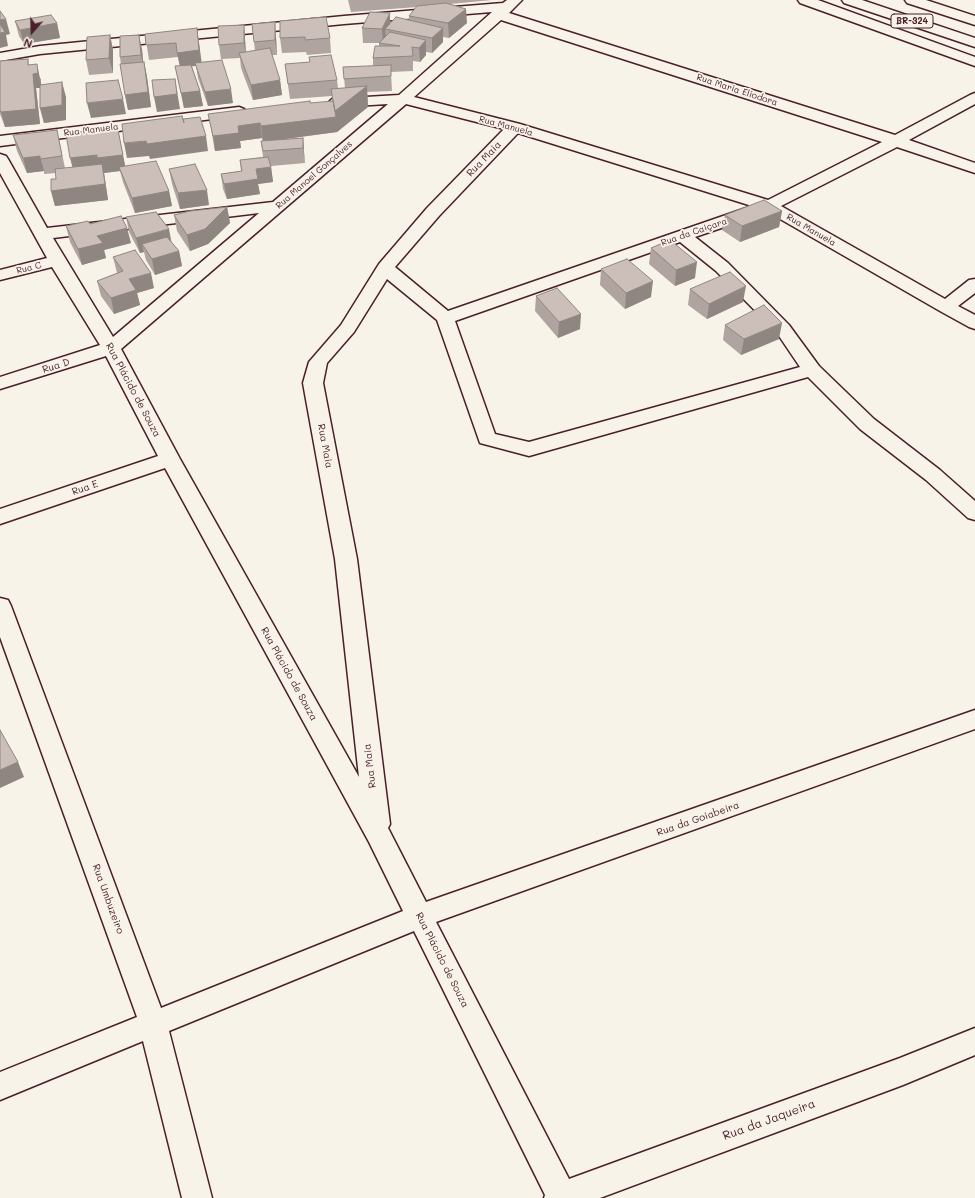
<!DOCTYPE html>
<meta charset="utf-8">
<style>
body{margin:0}
#map{position:relative;width:975px;height:1198px;overflow:hidden;background:#f7f3e8;font-family:Mali,sans-serif}
canvas{display:block}
.north{position:absolute;left:12px;top:12px;width:40px;height:40px;-webkit-text-stroke:3px #f7f3e8;paint-order:stroke;rotate:200deg;font-size:11px;font-weight:700;line-height:16px;text-align:center;color:#4a1f2b}
.north::after{content:'';display:block;margin:auto;width:14px;height:18px;background:#4a1f2b;clip-path:polygon(50% 0,100% 100%,50% 72%,0 100%)}
</style>
<div id="map">
<canvas width="975" height="1198"></canvas>
<div class="north">N</div>
</div>
<script>
const ctx = document.querySelector('canvas').getContext('2d');
ctx.lineJoin = 'round';
function toPath(rows) {
  const path = new Path2D();
  for (const r of rows) {
    path.moveTo(r[0], r[1]);
    for (let i = 2; i < r.length; i += 2) path.lineTo(r[i], r[i + 1]);
  }
  return path;
}
function stroke(path, color, width, dash) {
  ctx.strokeStyle = color;
  ctx.lineWidth = width;
  ctx.lineCap = dash ? 'butt' : 'round';
  ctx.setLineDash(dash || []);
  ctx.stroke(path);
}
function fillPath(path, color) {
  ctx.fillStyle = color;
  ctx.fill(path, 'evenodd');
}
function write(font, color, halo, rows, align = 'center') {
  ctx.font = font + ' Mali,sans-serif';
  ctx.lineWidth = 3.5;
  ctx.setLineDash([]);
  ctx.textBaseline = 'middle';
  ctx.strokeStyle = halo;
  ctx.fillStyle = color;
  for (const [text, x, y, turn = 0] of rows) {
    ctx.save();
    ctx.translate(x, y);
    ctx.rotate((+turn || 0) * Math.PI / 180);
    ctx.textAlign = isNaN(turn) ? turn : align;
    if (halo) ctx.strokeText(text, 0, 0);
    ctx.fillText(text, 0, 0);
    ctx.restore();
  }
}
const minor = toPath([
 [507,0,522,0,509,13,895,135,970,95,975,93,975,104,909,140,975,163,975,173,897,147,781,206,945,299,969,280,975,279,975,293,958,306,975,315,975,329,969,327,940,311,768,212,695,237,728,263,789,325,819,366,874,419,940,470,975,501,975,520,968,518,926,480,860,429,808,377,529,456,480,443,437,320,387,279,354,332,327,363,323,383,357,559,390,824,388,828,426,902,975,710,975,729,436,922,569,1179,900,1058,975,1028,975,1055,903,1085,600,1198,544,1198,545,1195,414,931,169,1031,212,1198,182,1198,143,1041,0,1100,0,1072,137,1017,0,637,0,598,8,600,11,606,161,1008,403,911,369,842,165,468,0,524,0,509,158,456,106,356,0,389,0,377,100,345,52,267,0,280,0,270,47,258,0,173,0,154,6,156,8,159,47,228,273,202,388,104,337,107,332,105,329,102,332,99,399,95,492,12,344,24,40,54,0,61,0,53,40,46,344,16,503,3,507,0],
 [501,20,882,142,768,200,520,124,414,97,501,20],
 [406,104,504,129,427,208,379,264,341,325,309,362,303,383,335,559,359,777,180,459,121,349,406,104],
 [518,133,752,206,448,311,395,267,439,216,518,133],
 [259,213,113,337,53,238,259,213],
 [680,242,716,271,777,333,800,367,529,442,495,434,455,321,680,242],
 [798,0,818,0,975,57,975,66,800,3,798,0],
 [905,0,926,0,975,16,975,25,907,3,905,0],
 [239,107,244,109,247,112,244,115,0,146,0,136,239,107]
]);
const major = toPath([
 [842,0,862,0,975,38,975,47,844,3,842,0]
]);
const wall = toPath([
 [348,0,492,0,450,4,467,23,449,38,443,37,443,42,432,53,426,52,426,55,420,62,413,61,413,71,391,72,392,91,367,92,368,107,337,132,276,140,303,138,305,163,271,166,273,182,258,184,260,194,227,199,223,189,221,174,241,171,240,160,263,157,261,141,263,141,262,138,240,141,241,148,215,151,211,129,208,114,332,102,332,96,290,99,285,64,337,80,338,88,345,88,343,67,373,66,373,58,379,46,379,43,363,43,362,28,390,13,390,24,409,20,409,16,417,7,351,12],
 [15,21,57,23,60,38,24,44,19,36],
 [280,21,330,38,331,53,307,55,306,52,282,53,280,38],
 [252,24,276,37,277,55,272,55,280,80,282,95,253,100,241,68,240,58,221,59,219,45,244,25,245,39,246,52,255,51],
 [145,34,199,43,201,62,233,103,208,106,198,78,196,66,192,66,200,91,203,106,184,108,175,66,180,66,178,57,149,60],
 [110,35,113,50,113,73,89,75,86,60],
 [142,49,143,62,144,62,147,77,151,107,128,110,125,95,120,57],
 [28,59,29,65,41,79,41,85,66,97,66,120,44,123,40,108,40,88,36,88,40,124,5,127,0,114,0,61],
 [57,130,65,168,73,167,94,133,118,130,125,166,169,191,172,206,135,213,123,182,120,171,104,173,108,200,55,206,51,191,56,179,56,173,44,174,44,171,27,173,17,151,13,135],
 [169,169,209,205,180,209,172,184],
 [227,207,230,223,208,244,190,251,177,231,174,215],
 [782,211,779,227,740,242,722,230,725,215],
 [126,217,172,243,179,251,182,266,155,275,146,260,144,252,140,253,129,232],
 [90,224,131,243,104,250,106,258,82,265,70,242,66,226],
 [651,248,695,278,675,286,649,264],
 [113,257,154,288,137,293,140,305,114,314,101,296,97,281,117,273],
 [601,269,651,297,625,309,600,285],
 [690,289,743,302,707,319,688,305],
 [536,296,580,329,558,338,535,311],
 [725,325,779,339,741,355,723,340]
]);
const shadedWall = toPath([
 [466,9,467,23,449,38,448,23],
 [390,13,390,27,385,29,386,37,383,43,382,29],
 [6,19,10,34,6,35,8,46,0,48,0,20],
 [275,22,276,37,277,55,275,40],
 [57,23,60,38,24,44,20,30],
 [244,25,245,39,246,58,244,43],
 [197,28,202,65,195,63,196,66,180,67,177,53],
 [443,28,443,42,432,53,432,38],
 [110,35,113,50,113,73,109,58],
 [139,35,142,49,144,70,141,55],
 [426,40,426,55,420,62,419,48],
 [144,62,147,77,151,107,128,110,125,95],
 [37,64,42,88,36,88,40,124,5,127,1,112,33,74],
 [175,79,180,109,157,112,154,97],
 [280,80,282,95,253,100,251,85],
 [62,82,66,97,66,120,44,123,40,108],
 [367,86,368,107,337,132,263,142,261,126,336,117,335,111],
 [231,89,233,103,208,106,205,92],
 [200,91,203,106,184,108,181,93],
 [123,99,126,114,91,118,87,103],
 [260,123,262,138,240,141,241,148,215,151,213,136,238,126],
 [118,130,126,170,119,167,120,171,104,173,108,200,55,206,51,191,74,173,70,158],
 [206,136,208,151,150,159,149,156,127,158,124,143],
 [303,138,304,153,305,163,303,148],
 [40,156,44,171,27,173,23,158],
 [271,167,273,182,258,184,260,194,227,199,224,184,256,169],
 [207,190,209,205,180,209,178,193],
 [169,191,172,206,135,213,132,198],
 [227,207,230,223,208,244,190,251,187,235],
 [782,211,779,227,740,242,742,226],
 [127,228,131,243,104,250,106,258,82,265,78,249,97,236],
 [169,229,172,245,142,244,144,252,140,253,136,238],
 [179,251,182,266,155,275,152,259],
 [697,262,695,278,675,286,676,270],
 [151,273,154,288,137,293,140,305,114,314,111,298,129,279],
 [653,281,651,297,625,309,626,293],
 [746,286,743,302,707,319,709,304],
 [581,314,580,329,558,338,559,322],
 [782,323,779,339,741,355,744,339],
 [18,762,24,777,0,788,0,770]
]);
const building = toPath([
 [446,3,466,9,448,23,409,16,417,6,446,3],
 [0,11,6,19,0,20,0,11],
 [370,12,390,13,382,29,362,28,370,12],
 [51,15,57,23,20,30,15,21,51,15],
 [326,17,330,38,305,40,305,37,280,38,280,21,326,17],
 [396,17,443,28,432,38,385,29,396,17],
 [275,22,275,40,254,42,252,24,275,22],
 [0,24,5,32,0,33,0,24],
 [244,25,244,43,219,45,218,26,244,25],
 [197,28,199,50,177,53,176,43,146,45,145,34,197,28],
 [390,32,426,40,419,48,412,47,413,56,373,58,375,46,400,46,379,43,390,32],
 [110,35,109,58,86,60,87,37,110,35],
 [139,35,141,55,120,57,120,36,139,35],
 [270,48,280,80,251,85,239,53,270,48],
 [331,55,337,80,288,84,285,64,310,62,309,57,331,55],
 [28,59,28,65,37,64,38,73,33,74,36,109,1,112,0,110,0,61,28,59],
 [222,60,231,89,205,92,195,63,222,60],
 [144,62,148,92,125,95,120,64,144,62],
 [191,65,200,91,181,93,175,66,191,65],
 [391,65,391,76,344,79,343,67,391,65],
 [175,79,177,94,154,97,152,80,175,79],
 [118,80,123,99,87,103,86,83,118,80],
 [62,82,62,105,40,108,40,85,62,82],
 [367,86,335,111,331,89,367,86],
 [310,101,310,103,333,101,336,117,261,126,260,123,238,126,239,133,213,136,208,114,310,101],
 [182,116,184,123,183,119,200,117,206,136,147,144,146,141,124,143,122,124,182,116],
 [57,130,62,156,40,159,40,156,23,158,13,135,57,130],
 [93,130,94,133,118,130,123,155,97,158,97,155,70,158,66,134,93,130],
 [303,138,303,148,263,151,261,141,303,138],
 [268,157,271,167,256,169,258,179,224,184,221,174,242,171,240,160,268,157],
 [156,161,169,191,132,198,119,167,156,161],
 [102,164,105,184,51,191,51,179,56,179,55,169,102,164],
 [195,164,207,190,178,193,169,169,195,164],
 [764,200,782,211,742,226,725,215,764,200],
 [227,207,205,229,187,235,174,215,190,211,227,207],
 [156,212,169,229,136,238,126,217,156,212],
 [121,216,127,228,97,236,103,243,78,249,66,226,88,221,90,224,121,216],
 [167,237,179,251,152,259,142,244,167,237],
 [670,240,697,262,676,270,651,248,670,240],
 [135,250,151,273,129,279,136,290,111,298,97,281,123,271,113,257,135,250],
 [627,259,653,281,626,293,601,269,627,259],
 [730,272,746,286,709,304,690,289,730,272],
 [557,288,581,314,559,322,536,296,557,288],
 [764,305,782,323,744,339,725,325,764,305],
 [0,730,18,762,0,770,0,730]
]);
const shields = [
 [912,21,42]
];
const shieldNames = [
 ["BR-324",912,21]
];
const farStreetnames = [
 ["Rua Maria Eliodora",737,90,18],
 ["Rua Manuela",506,126,15],
 ["Rua Manuela",91,130,-7],
 ["Rua Manoel Gonçalves",314,175,-41],
 ["Rua Manuela",811,230,30],
 ["Rua da Caiçara",694,232,-19],
 ["Rua C",29,268,-14]
];
const streetNames = [
 ["Rua Maia",484,159,-46],
 ["Rua D",56,366,-17],
 ["Rua Plácido de Souza",133,390,62],
 ["Rua Maia",325,446,79],
 ["Rua E",85,488,-19],
 ["Rua Plácido de Souza",289,674,61],
 ["Rua Maia",370,766,-97],
 ["Rua da Goiabeira",698,819,-19],
 ["Rua Umbuzeiro",108,899,70],
 ["Rua Plácido de Souza",442,960,63]
];
const nearStreetnames = [
 ["Rua da Jaqueira",769,1120,-20]
];
stroke(minor, '#4a1f2b', 3);
stroke(major, '#4a1f2b', 3);
fillPath(minor, '#f7f3e8');
fillPath(major, '#f7f3e8');
fillPath(wall, '#afa49f');
fillPath(shadedWall, '#8f8682');
fillPath(building, '#ccbfb9');
stroke(building, '#8f8682', 1);
for (const [x, y, w] of shields) {
  const box = new Path2D();
  box.roundRect(x - w / 2, y - 7, w, 14, 3);
  ctx.fillStyle = '#f7f3e8';
  ctx.fill(box);
  stroke(box, '#4a1f2b', 1);
}
write('bold 9px', '#4a1f2b', null, shieldNames);
write('9px', '#4a1f2b', '#f7f3e8', farStreetnames);
write('10px', '#4a1f2b', '#f7f3e8', streetNames);
write('12px', '#4a1f2b', '#f7f3e8', nearStreetnames);
</script>
